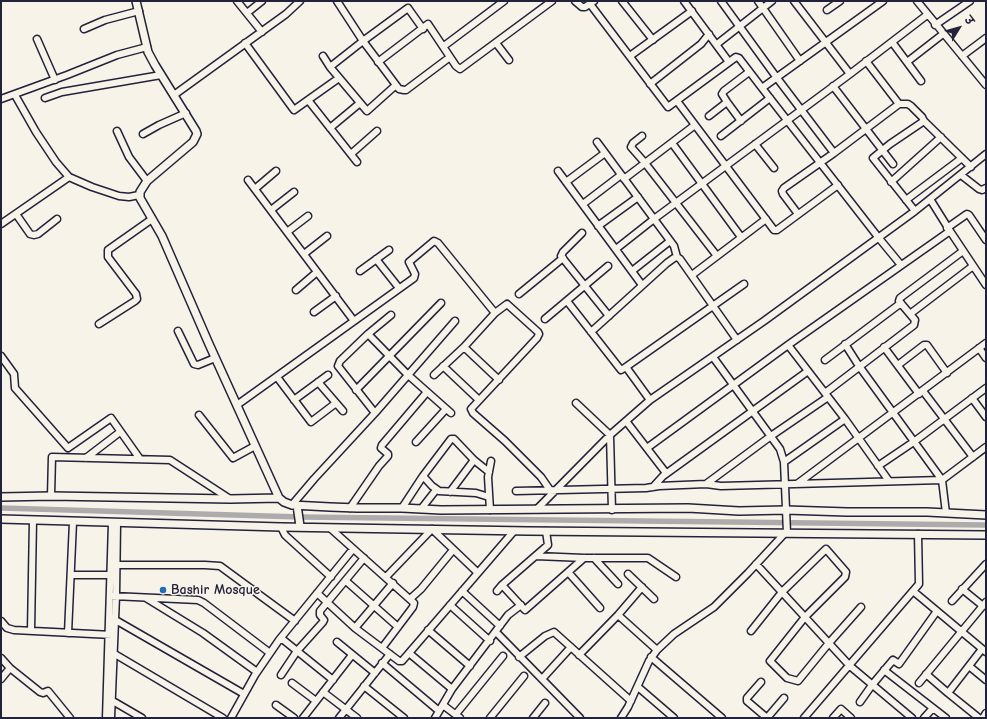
<!DOCTYPE html>
<meta charset="utf-8">
<style>
body{margin:0}
#map{position:relative;width:987px;height:719px;overflow:hidden;background:#f7f3e8;font-family:"Comic Neue","Playpen Sans Deva",sans-serif}
canvas{display:block}
.frame{position:absolute;inset:0;border:2px solid #22223b;pointer-events:none}
.north{position:absolute;left:939px;top:8px;width:40px;height:40px;-webkit-text-stroke:3px #f7f3e8;paint-order:stroke;rotate:53deg;font-size:11px;font-weight:700;line-height:16px;text-align:center;color:#22223b}
.north::after{content:'';display:block;margin:auto;width:14px;height:18px;background:#22223b;clip-path:polygon(50% 0,100% 100%,50% 72%,0 100%)}
</style>
<div id="map">
<canvas width="987" height="719"></canvas>
<div class="frame"></div>
<div class="north">उ</div>
</div>
<script>
const ctx = document.querySelector('canvas').getContext('2d');
ctx.lineJoin = 'round';
function toPath(rows) {
  const path = new Path2D();
  for (const r of rows) {
    path.moveTo(r[0], r[1]);
    for (let i = 2; i < r.length; i += 2) path.lineTo(r[i], r[i + 1]);
  }
  return path;
}
function stroke(path, color, width, dash) {
  ctx.strokeStyle = color;
  ctx.lineWidth = width;
  ctx.lineCap = dash ? 'butt' : 'round';
  ctx.setLineDash(dash || []);
  ctx.stroke(path);
}
function write(font, color, halo, rows, align = 'center') {
  ctx.font = font + ' "Comic Neue",sans-serif';
  ctx.lineWidth = 3;
  ctx.setLineDash([]);
  ctx.textBaseline = 'middle';
  ctx.strokeStyle = halo;
  ctx.fillStyle = color;
  for (const [text, x, y, turn = 0] of rows) {
    ctx.save();
    ctx.translate(x, y);
    ctx.rotate((+turn || 0) * Math.PI / 180);
    ctx.textAlign = isNaN(turn) ? turn : align;
    if (halo) ctx.strokeText(text, 0, 0);
    ctx.fillText(text, 0, 0);
    ctx.restore();
  }
}
const canal = toPath([
 [1,508,300,517,986,525]
]);
const minor = toPath([
 [237,1,262,32],
 [337,1,363,41,399,89,404,90,406,90,450,57],
 [575,1,582,7,585,7,594,1],
 [622,1,653,40],
 [684,1,729,62],
 [721,1,777,78,834,153],
 [758,1,800,61],
 [794,1,850,74],
 [917,1,986,85],
 [590,4,668,107,736,57,739,58,762,88,883,1],
 [827,10,840,1],
 [247,13,262,1],
 [935,25,970,1],
 [84,29,105,20,139,11],
 [37,39,55,80],
 [892,42,921,81],
 [245,43,294,110,308,100],
 [496,43,509,60],
 [717,44,772,1],
 [444,46,504,1],
 [323,56,330,67,367,111,396,85],
 [630,56,692,11],
 [962,56,986,38],
 [378,62,428,24,456,66,460,69,552,1],
 [907,62,943,34],
 [330,67,363,41,408,8,423,29],
 [339,78,308,100,357,162],
 [650,84,701,44,709,34],
 [833,86,893,164],
 [762,88,878,237,901,265],
 [15,95,36,132,56,162,69,177,92,187,119,196,129,197,139,195],
 [174,95,286,14,300,1],
 [45,98,62,92,161,75],
 [1,99,67,75,117,55,147,47],
 [677,101,774,230,777,230,838,185],
 [899,104,908,104,911,106,922,117,924,121,971,167],
 [709,116,727,102],
 [741,121,727,102,722,94,724,91,749,72],
 [330,128,360,103],
 [117,131,129,157,147,181],
 [143,134,159,125,186,113],
 [642,136,633,143,631,147,645,163,717,256],
 [721,136,770,98],
 [597,142,674,246,677,257],
 [672,143,741,237],
 [755,144,774,168],
 [351,154,377,131],
 [558,171,642,285],
 [961,175,979,189,982,190,986,188],
 [624,179,695,125],
 [248,180,354,321],
 [566,182,605,153],
 [891,182,941,137],
 [256,188,276,171],
 [930,199,950,231,986,285],
 [906,200,962,158],
 [583,204,621,175],
 [271,210,294,192],
 [915,211,873,158,890,144,924,121],
 [16,214,30,234,34,235,38,234,57,219],
 [798,214,783,194,782,191,784,188,834,153,899,104,866,61],
 [1,224,69,177],
 [598,226,638,197],
 [947,228,967,214,969,215,986,240],
 [287,232,308,216],
 [582,233,563,252,561,256,609,316],
 [616,249,654,219,850,74,927,15],
 [304,254,327,236],
 [376,259,399,288],
 [360,271,389,250],
 [632,271,670,241],
 [692,275,766,219],
 [296,290,317,272],
 [519,294,563,258],
 [567,301,621,370,626,367,744,284],
 [314,312,336,296],
 [910,314,973,266],
 [545,319,608,266],
 [99,324,135,301,137,299,136,294,108,257,108,250,152,219],
 [178,331,194,364,198,365,215,358],
 [591,332,667,263,674,258,677,257,680,259,737,340],
 [368,334,407,374,451,413],
 [845,344,859,366,942,480,986,447],
 [464,347,499,380],
 [884,347,919,394],
 [979,348,986,358],
 [1,356,14,374,15,388,68,448,111,418,140,459],
 [713,357,780,449,784,462,787,533],
 [825,360,901,303],
 [898,365,924,345,927,345,947,373],
 [443,366,479,400],
 [626,367,650,400],
 [434,375,464,347,495,313,507,304,538,332,539,334,537,338,471,409,473,413,505,441,541,477,550,490],
 [277,377,311,422,336,403],
 [318,382,343,411],
 [356,390,441,303],
 [923,391,973,457],
 [825,393,914,325,915,320,899,301,900,298,963,251],
 [972,398,986,417],
 [294,400,328,375],
 [576,403,610,435,612,510],
 [237,405,414,278,415,274,409,262,434,241,438,243,495,313],
 [375,413,338,366,340,361,368,334,391,315],
 [199,415,233,458,255,446],
 [845,419,889,481],
 [626,421,666,473],
 [416,442,446,409],
 [647,448,788,345,950,231],
 [86,458,120,432],
 [784,462,845,419,788,345],
 [878,466,915,441,986,388],
 [423,476,432,486,439,491,476,493,489,497],
 [706,484,771,436,828,397],
 [797,484,986,343],
 [653,487,663,476,808,371],
 [516,491,646,488,659,486,706,484,721,486,942,480,946,513],
 [450,492,474,460],
 [51,496,52,457,170,460,230,499],
 [292,505,314,479,375,413,455,321],
 [350,508,379,466,388,456,388,454,381,448,382,445,427,392],
 [402,508,423,476,451,439,454,439,474,460,489,472],
 [421,509,436,490],
 [537,509,610,435,650,400,764,321,915,211,986,154],
 [490,510,488,477,491,461],
 [281,527,285,535,331,577],
 [330,528,414,603,413,607,382,648],
 [536,556,584,558,648,558,676,577],
 [594,558,618,584],
 [756,564,850,666,912,718],
 [116,565,205,565,220,566,295,621],
 [568,572,600,608],
 [628,574,654,599],
 [71,575,110,575],
 [386,577,432,529,478,573],
 [346,581,398,627],
 [502,585,525,610,584,558],
 [962,589,983,606],
 [462,591,500,626],
 [497,591,502,585,548,545,546,531],
 [913,591,986,652],
 [317,593,355,628,399,661,402,661,409,653],
 [113,596,198,600,204,603,270,653],
 [146,598,203,633,257,672],
 [410,599,421,589,453,550],
 [952,601,986,564],
 [450,605,490,641],
 [618,615,657,650],
 [112,618,244,694],
 [1,621,7,628,14,630,112,635],
 [355,628,393,583],
 [428,630,470,666],
 [31,631,33,520],
 [751,631,782,592,826,549,846,572,845,577,805,617,770,661,787,678,798,681,829,643,861,607],
 [496,632,580,718],
 [68,633,73,522],
 [281,638,333,680],
 [337,642,375,673],
 [110,653,113,653,223,718],
 [579,655,618,615,642,587],
 [519,657,545,636,554,632,631,701],
 [651,657,722,718],
 [1,658,10,668,40,692,43,693,48,691,70,718],
 [382,663,439,711],
 [969,666,986,680],
 [884,670,946,718],
 [926,674,948,693],
 [281,675,297,651,323,622,324,620,320,615,320,611,364,558],
 [1,679,10,668],
 [542,679,571,647],
 [761,682,747,698,747,701,767,718],
 [292,683,316,701],
 [919,683,986,602],
 [364,686,404,718],
 [638,687,674,718],
 [452,689,409,653,514,531],
 [323,692,357,718],
 [111,700,142,718],
 [860,702,872,685,893,660,899,664,937,611],
 [276,705,294,718],
 [443,705,460,718],
 [456,714,503,656],
 [106,718,112,523],
 [111,718,116,596,117,523],
 [231,718,255,675,279,640,353,549],
 [303,718,352,655],
 [339,718,390,654],
 [435,718,452,689,508,615,521,605],
 [490,718,524,676],
 [533,718,545,703],
 [621,718,628,707,649,661,657,650,674,634,714,607,748,573,785,533],
 [767,718,784,698],
 [804,718,919,584,918,534],
 [833,718,841,709,851,718],
 [924,718,933,708],
 [979,718,948,693,982,649],
 [983,718,986,713]
]);
const tertiary = toPath([
 [136,1,148,52,155,65,196,131,197,134,193,142,147,181,140,192,140,198,162,236,209,344,279,498,284,502,292,505,330,507,357,508,402,508,441,510,688,508,739,511,786,510,847,512,927,512,986,515],
 [1,497,51,496,230,499,279,498],
 [297,505,300,526],
 [1,519,281,527,528,531,986,535]
]);
const markers = [
 [163,590,4,"#1f6fb2"]
];
const poiNames = [
 ["Bashir Mosque",171,590]
];
stroke(canal, '#aeabad', 5.5);
stroke(minor, '#22223b', 9);
stroke(tertiary, '#22223b', 10);
stroke(minor, '#f7f3e8', 6);
stroke(tertiary, '#f7f3e8', 7);
for (const [x, y, r, color] of markers) {
  const dot = new Path2D();
  dot.arc(x, y, r, 0, 2 * Math.PI);
  ctx.fillStyle = color;
  ctx.fill(dot);
  stroke(dot, '#f7f3e8', 1.5);
}
write('bold 14px', '#22223b', '#f7f3e8', poiNames, 'left');
</script>
